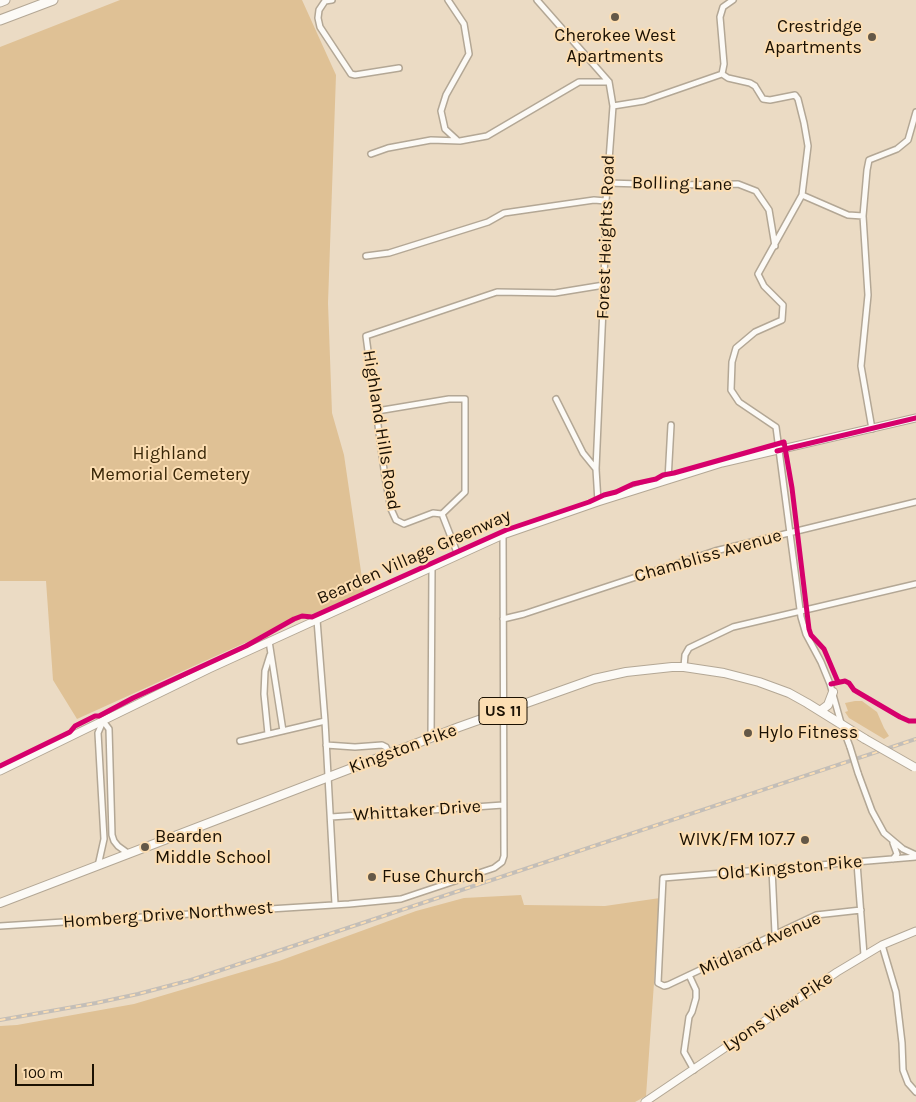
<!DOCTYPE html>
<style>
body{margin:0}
#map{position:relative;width:916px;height:1102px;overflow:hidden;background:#ebdbc4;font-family:Karla,sans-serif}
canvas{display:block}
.scale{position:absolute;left:15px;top:1064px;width:79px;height:22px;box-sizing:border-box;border:2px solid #1b1103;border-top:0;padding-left:6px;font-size:15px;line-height:18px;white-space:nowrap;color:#1b1103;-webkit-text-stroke:4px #fcdeb3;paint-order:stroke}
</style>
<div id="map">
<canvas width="916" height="1102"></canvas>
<div class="scale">100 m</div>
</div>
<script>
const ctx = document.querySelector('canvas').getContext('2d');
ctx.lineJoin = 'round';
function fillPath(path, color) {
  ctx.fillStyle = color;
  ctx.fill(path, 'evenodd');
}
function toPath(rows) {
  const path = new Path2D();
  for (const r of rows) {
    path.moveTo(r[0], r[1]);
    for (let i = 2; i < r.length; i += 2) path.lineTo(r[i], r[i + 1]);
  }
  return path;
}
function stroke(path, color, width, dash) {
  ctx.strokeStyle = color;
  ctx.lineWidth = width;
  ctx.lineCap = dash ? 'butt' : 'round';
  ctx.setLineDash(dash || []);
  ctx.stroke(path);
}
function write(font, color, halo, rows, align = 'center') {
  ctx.font = font + ' Karla,sans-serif';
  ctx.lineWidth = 4;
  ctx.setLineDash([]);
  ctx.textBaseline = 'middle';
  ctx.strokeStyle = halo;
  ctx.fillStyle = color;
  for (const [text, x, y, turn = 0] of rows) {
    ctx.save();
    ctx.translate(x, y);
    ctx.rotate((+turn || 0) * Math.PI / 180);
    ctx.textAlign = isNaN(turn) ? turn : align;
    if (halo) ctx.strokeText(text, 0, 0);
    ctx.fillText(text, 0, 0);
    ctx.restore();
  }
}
const green = toPath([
 [120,0,302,0,336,75,328,303,332,413,344,455,364,592,238,646,77,719,53,680,46,581,0,581,0,47],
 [855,701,862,701,877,712,884,728,889,736,884,739,849,718,845,712,848,711,845,703],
 [521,895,524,905,605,906,660,898,646,1096,635,1102,0,1102,0,1026,17,1025,134,1004,279,961,416,911,464,898]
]);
const street = toPath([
 [332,0,325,1,319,10,318,18,320,27,351,74,355,75,399,68],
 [448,0,464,24,469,54,446,95,441,111,445,129,457,140],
 [537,0,609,82,613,106,606,201,604,285,596,469,598,502],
 [722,74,728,78,750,83,755,86,763,99,770,100,795,95,798,99,804,123,808,146,802,195,758,274,764,286,783,305,782,320,755,332,736,348,732,362,731,390,739,402,776,427,801,617,806,634,821,662,830,684,841,723,850,747],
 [613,106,644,101,722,74,724,64,720,17,723,7,733,0],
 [371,154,388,148,431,140,460,141,487,136,579,82,609,82],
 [607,183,675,185,738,184,756,191,769,210,775,246],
 [802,195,848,215,863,216],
 [366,256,389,253,488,222,504,213,594,200,606,201],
 [556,399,583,453,596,469],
 [377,411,449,399,465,399,465,492,442,514],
 [872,429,861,366,868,295,863,216,867,170,869,160,897,149,908,140,916,112],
 [668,480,671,425],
 [442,514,433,513,404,524,396,520,391,509,385,477,366,336,497,292,555,293,604,285],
 [442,514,458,555],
 [503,619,524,614,715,551,916,502],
 [317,620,325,721,335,904],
 [269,641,283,731],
 [684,667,685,655,689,648,733,627,916,584],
 [268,734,264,694,265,671,270,655],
 [431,738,432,568],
 [240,741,325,721],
 [326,745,355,747,382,745,386,747,389,754],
 [858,773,872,811,884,833,903,849,916,855],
 [331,817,503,805],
 [893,859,897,854,893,843],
 [857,863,864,955],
 [98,866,104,839,98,733,103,721,109,729,112,835,114,841,118,846,129,854],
 [772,869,775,933],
 [861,910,816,915,668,985,664,986,658,983,663,878,916,857],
 [0,926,349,904,401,899,494,868,502,862,504,856,503,535],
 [882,945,896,992,902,1043,903,1070,908,1083,916,1092],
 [689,975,696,990,696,998,692,1012,689,1017,684,1052,694,1070]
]);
const secondary = toPath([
 [0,771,209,669,503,535,598,502,722,463,916,418],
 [645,1102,837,972,882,945,916,931]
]);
const primary = toPath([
 [820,711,828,705,833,692],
 [0,903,459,727,594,679,626,672,672,667,684,667,724,673,759,682,789,693,807,703,865,739]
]);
const highway = toPath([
 [0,2,5,0],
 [0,20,53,0]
]);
const rail = toPath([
 [0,1020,96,1003,138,994,191,980,916,739]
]);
const streetBridge = toPath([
 [850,747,858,773]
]);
const primaryBridge = toPath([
 [865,739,914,767]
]);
const cycleway = toPath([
 [777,451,916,418],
 [831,684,845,681,849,683,854,690,900,717,909,721,916,721],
 [0,766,70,732,75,726,95,716,99,716,133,698,246,646,294,619,302,616,312,617,506,530,589,502,604,495,616,492,633,484,656,479,663,475,674,473,784,442,792,488,809,629,811,635,824,649,838,682]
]);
const markers = [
 [615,17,5,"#645847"],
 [872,37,5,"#645847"],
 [748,733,5,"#645847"],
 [805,840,5,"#645847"],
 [145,847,5,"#645847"],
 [372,877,5,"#645847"]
];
const shields = [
 [503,711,48]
];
const shieldNames = [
 ["US 11",503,711]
];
const poiNames = [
 ["Crestridge",862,27,"right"],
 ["Apartments",862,48,"right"],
 ["Cherokee West",615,36,"center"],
 ["Apartments",615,57,"center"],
 ["Hylo Fitness",758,733],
 ["Bearden",155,837],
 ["Middle School",155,858],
 ["WIVK/FM 107.7",795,840,"right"],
 ["Fuse Church",382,877]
];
const streetNames = [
 ["Bolling Lane",682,184,1],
 ["Forest Heights Road",606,237,-88],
 ["Highland Hills Road",381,430,81],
 ["Chambliss Avenue",708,556,-16],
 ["Bearden Village Greenway",414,557,-24],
 ["Kingston Pike",403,749,-20],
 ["Whittaker Drive",417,811,-4],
 ["Old Kingston Pike",790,868,-5],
 ["Homberg Drive Northwest",168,915,-4],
 ["Midland Avenue",760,944,-24],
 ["Lyons View Pike",778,1012,-34]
];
const parkNames = [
 ["Highland",170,454],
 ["Memorial Cemetery",170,475]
];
fillPath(green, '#dfc195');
stroke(street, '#b3a795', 8);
stroke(secondary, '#b3a795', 9);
stroke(primary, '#b3a795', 10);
stroke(highway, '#b3a795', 11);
stroke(street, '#fcfaf6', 5);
stroke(secondary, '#fcfaf6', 7);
stroke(primary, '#fcfaf6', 8);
stroke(highway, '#fcfaf6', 9);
stroke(rail, '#c3beb8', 4);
stroke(rail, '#fcdeb3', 2, [5.5]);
stroke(streetBridge, '#b3a795', 8, []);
stroke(primaryBridge, '#b3a795', 10, []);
stroke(streetBridge, '#fcfaf6', 5);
stroke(primaryBridge, '#fcfaf6', 8);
stroke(cycleway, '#d6006c', 5);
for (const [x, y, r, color] of markers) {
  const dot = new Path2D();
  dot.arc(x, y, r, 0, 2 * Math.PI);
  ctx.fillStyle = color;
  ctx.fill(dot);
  stroke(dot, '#fcdeb3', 2);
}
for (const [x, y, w] of shields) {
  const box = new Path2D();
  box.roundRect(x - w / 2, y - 13.5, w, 27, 4);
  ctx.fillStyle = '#fcdeb3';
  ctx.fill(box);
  stroke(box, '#1b1103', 1);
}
write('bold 16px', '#1b1103', null, shieldNames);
write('18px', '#1b1103', '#fcdeb3', poiNames, 'left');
write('18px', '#1b1103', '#fcdeb3', streetNames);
write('18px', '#372506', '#fcdeb3', parkNames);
</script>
